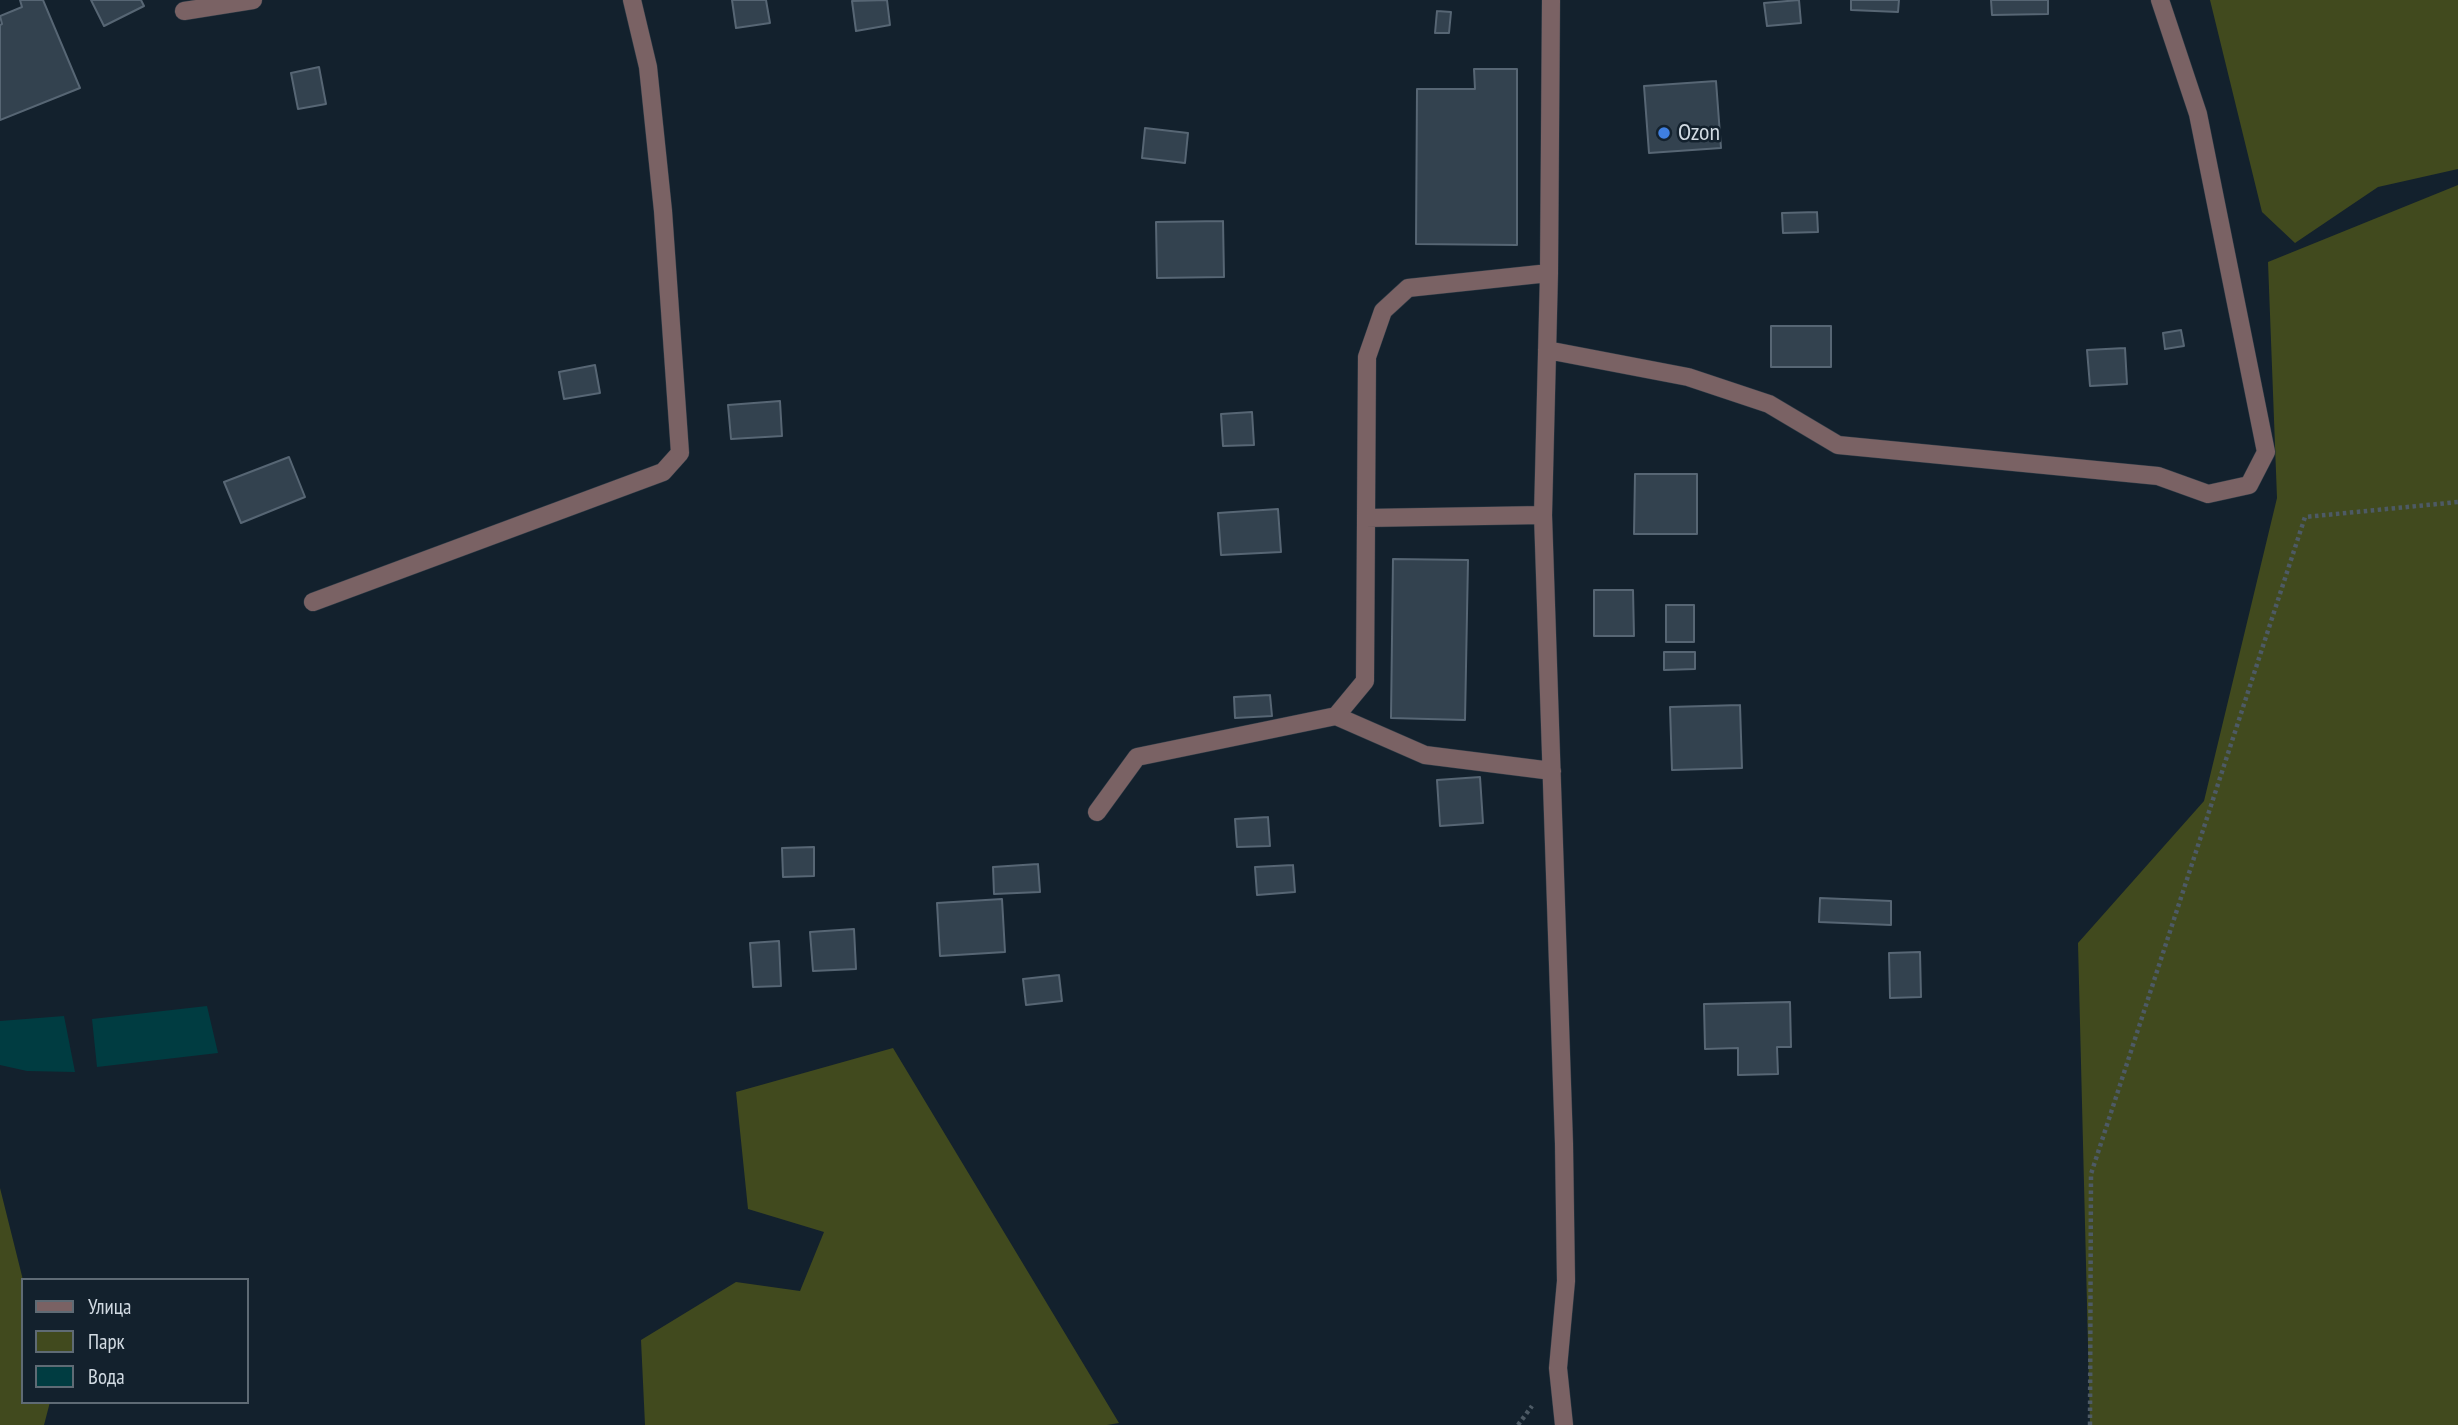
<!DOCTYPE html>
<meta charset="utf-8">
<style>
body{margin:0}
#map{position:relative;width:2458px;height:1425px;overflow:hidden;background:#13212d;font-family:"PT Sans Narrow",sans-serif}
canvas{display:block}
.legend{position:absolute;left:21px;top:1278px;width:228px;height:126px;box-sizing:border-box;background:#13212d;border:2px solid #5f6b75;margin:0;padding:9px 12px;list-style:none;font-size:21px;color:#d1dae2}
.legend li{display:flex;align-items:center;gap:14px;height:35px}
.legend b{width:35px;border:2px solid #5f6b75}
</style>
<div id="map">
<canvas width="2458" height="1425"></canvas>
<ul class="legend">
<li><b style="height:9px;background:#7a6264"></b>Улица</li>
<li><b style="height:19px;background:#414a1e"></b>Парк</li>
<li><b style="height:19px;background:#003c41"></b>Вода</li>
</ul>
</div>
<script>
const ctx = document.querySelector('canvas').getContext('2d');
ctx.lineJoin = 'round';
function fillPath(path, color) {
  ctx.fillStyle = color;
  ctx.fill(path, 'evenodd');
}
function toPath(rows) {
  const path = new Path2D();
  for (const r of rows) {
    path.moveTo(r[0], r[1]);
    for (let i = 2; i < r.length; i += 2) path.lineTo(r[i], r[i + 1]);
  }
  return path;
}
function stroke(path, color, width, dash) {
  ctx.strokeStyle = color;
  ctx.lineWidth = width;
  ctx.lineCap = dash ? 'butt' : 'round';
  ctx.setLineDash(dash || []);
  ctx.stroke(path);
}
function write(font, color, halo, rows, align = 'center') {
  ctx.font = font + ' "PT Sans Narrow",sans-serif';
  ctx.lineWidth = 5;
  ctx.setLineDash([]);
  ctx.textBaseline = 'middle';
  ctx.strokeStyle = halo;
  ctx.fillStyle = color;
  for (const [text, x, y, turn = 0] of rows) {
    ctx.save();
    ctx.translate(x, y);
    ctx.rotate((+turn || 0) * Math.PI / 180);
    ctx.textAlign = isNaN(turn) ? turn : align;
    if (halo) ctx.strokeText(text, 0, 0);
    ctx.fillText(text, 0, 0);
    ctx.restore();
  }
}
const green = toPath([
 [2210,0,2458,0,2458,169,2378,187,2295,243,2262,212],
 [2458,185,2458,1425,2090,1425,2078,943,2204,801,2277,498,2268,262],
 [893,1048,1119,1423,1107,1425,645,1425,641,1340,736,1282,800,1291,824,1232,748,1209,736,1092],
 [0,1188,23,1280,23,1402,50,1402,44,1425,0,1425]
]);
const water = toPath([
 [207,1006,218,1053,97,1067,92,1019],
 [64,1016,75,1072,27,1071,0,1065,0,1021]
]);
const building = toPath([
 [20,0,43,0,80,88,0,120,0,25,2,24,0,16,22,7,20,0],
 [91,0,141,0,144,6,104,26,91,0],
 [732,0,766,0,770,23,736,28,732,0],
 [887,0,890,25,856,31,852,1,887,0],
 [1799,0,1801,23,1767,26,1764,3,1799,0],
 [1851,0,1899,0,1898,12,1851,10,1851,0],
 [1991,0,2048,0,2048,14,1992,15,1991,0],
 [1437,11,1451,12,1449,33,1435,33,1437,11],
 [319,67,326,104,298,109,291,73,319,67],
 [1474,69,1517,69,1517,245,1416,244,1417,89,1475,89,1474,69],
 [1716,81,1721,148,1649,153,1644,86,1716,81],
 [1145,128,1188,133,1185,163,1142,158,1145,128],
 [1817,212,1818,232,1783,233,1782,213,1817,212],
 [1223,221,1224,277,1157,278,1156,222,1223,221],
 [1771,326,1831,326,1831,367,1771,367,1771,326],
 [2181,330,2184,346,2165,349,2163,333,2181,330],
 [2125,348,2127,384,2090,386,2087,350,2125,348],
 [595,365,600,393,564,399,559,372,595,365],
 [780,401,782,436,731,439,728,405,780,401],
 [1252,412,1254,445,1223,446,1221,414,1252,412],
 [289,457,305,497,241,523,224,482,289,457],
 [1635,474,1697,474,1697,534,1634,534,1635,474],
 [1278,509,1281,552,1221,555,1218,513,1278,509],
 [1393,559,1468,560,1465,720,1391,718,1393,559],
 [1594,590,1633,590,1634,636,1594,636,1594,590],
 [1666,605,1694,605,1694,642,1666,642,1666,605],
 [1664,652,1695,652,1695,669,1664,670,1664,652],
 [1270,695,1272,716,1235,718,1234,697,1270,695],
 [1740,705,1742,768,1672,770,1670,707,1740,705],
 [1480,777,1483,823,1440,826,1437,780,1480,777],
 [1268,817,1270,846,1237,847,1235,819,1268,817],
 [814,847,814,876,783,877,782,848,814,847],
 [1038,864,1040,892,994,894,993,867,1038,864],
 [1293,865,1295,892,1257,895,1255,867,1293,865],
 [1820,898,1891,901,1891,925,1819,922,1820,898],
 [1002,899,1005,952,940,956,937,903,1002,899],
 [854,929,856,969,813,971,810,932,854,929],
 [779,941,781,986,753,987,750,943,779,941],
 [1920,952,1921,997,1890,998,1889,953,1920,952],
 [1059,975,1062,1001,1026,1005,1023,979,1059,975],
 [1790,1002,1791,1047,1777,1047,1778,1074,1738,1075,1738,1048,1705,1049,1704,1004,1790,1002]
]);
const path = toPath([
 [1518,1425,1532,1406],
 [2090,1425,2091,1174,2305,517,2458,502]
]);
const minor = toPath([
 [1551,0,1549,273,1543,515,1564,1144,1566,1281,1558,1368,1564,1425],
 [184,11,253,0],
 [1547,350,1688,377,1769,404,1838,445,2158,476,2208,494,2249,485,2266,452,2198,114,2160,0],
 [1366,518,1543,515],
 [313,602,663,472,680,453,663,211,648,67,632,0],
 [1336,716,1365,681,1367,357,1383,311,1408,288,1549,273],
 [1097,812,1137,757,1336,716,1425,755,1552,771]
]);
const markers = [
 [1664,133,7,"#3f7fe0"]
];
const poiNames = [
 ["Ozon",1678,133]
];
fillPath(green, '#414a1e');
fillPath(water, '#003c41');
fillPath(building, '#33424f');
stroke(building, '#576674', 2);
stroke(minor, '#2e3b46', 19);
stroke(path, '#4d5a65', 4.5, [3.5, 3.5]);
stroke(minor, '#7a6264', 18);
for (const [x, y, r, color] of markers) {
  const dot = new Path2D();
  dot.arc(x, y, r, 0, 2 * Math.PI);
  ctx.fillStyle = color;
  ctx.fill(dot);
  stroke(dot, '#13212d', 2.5);
}
write('24px', '#d1dae2', '#13212d', poiNames, 'left');
</script>
